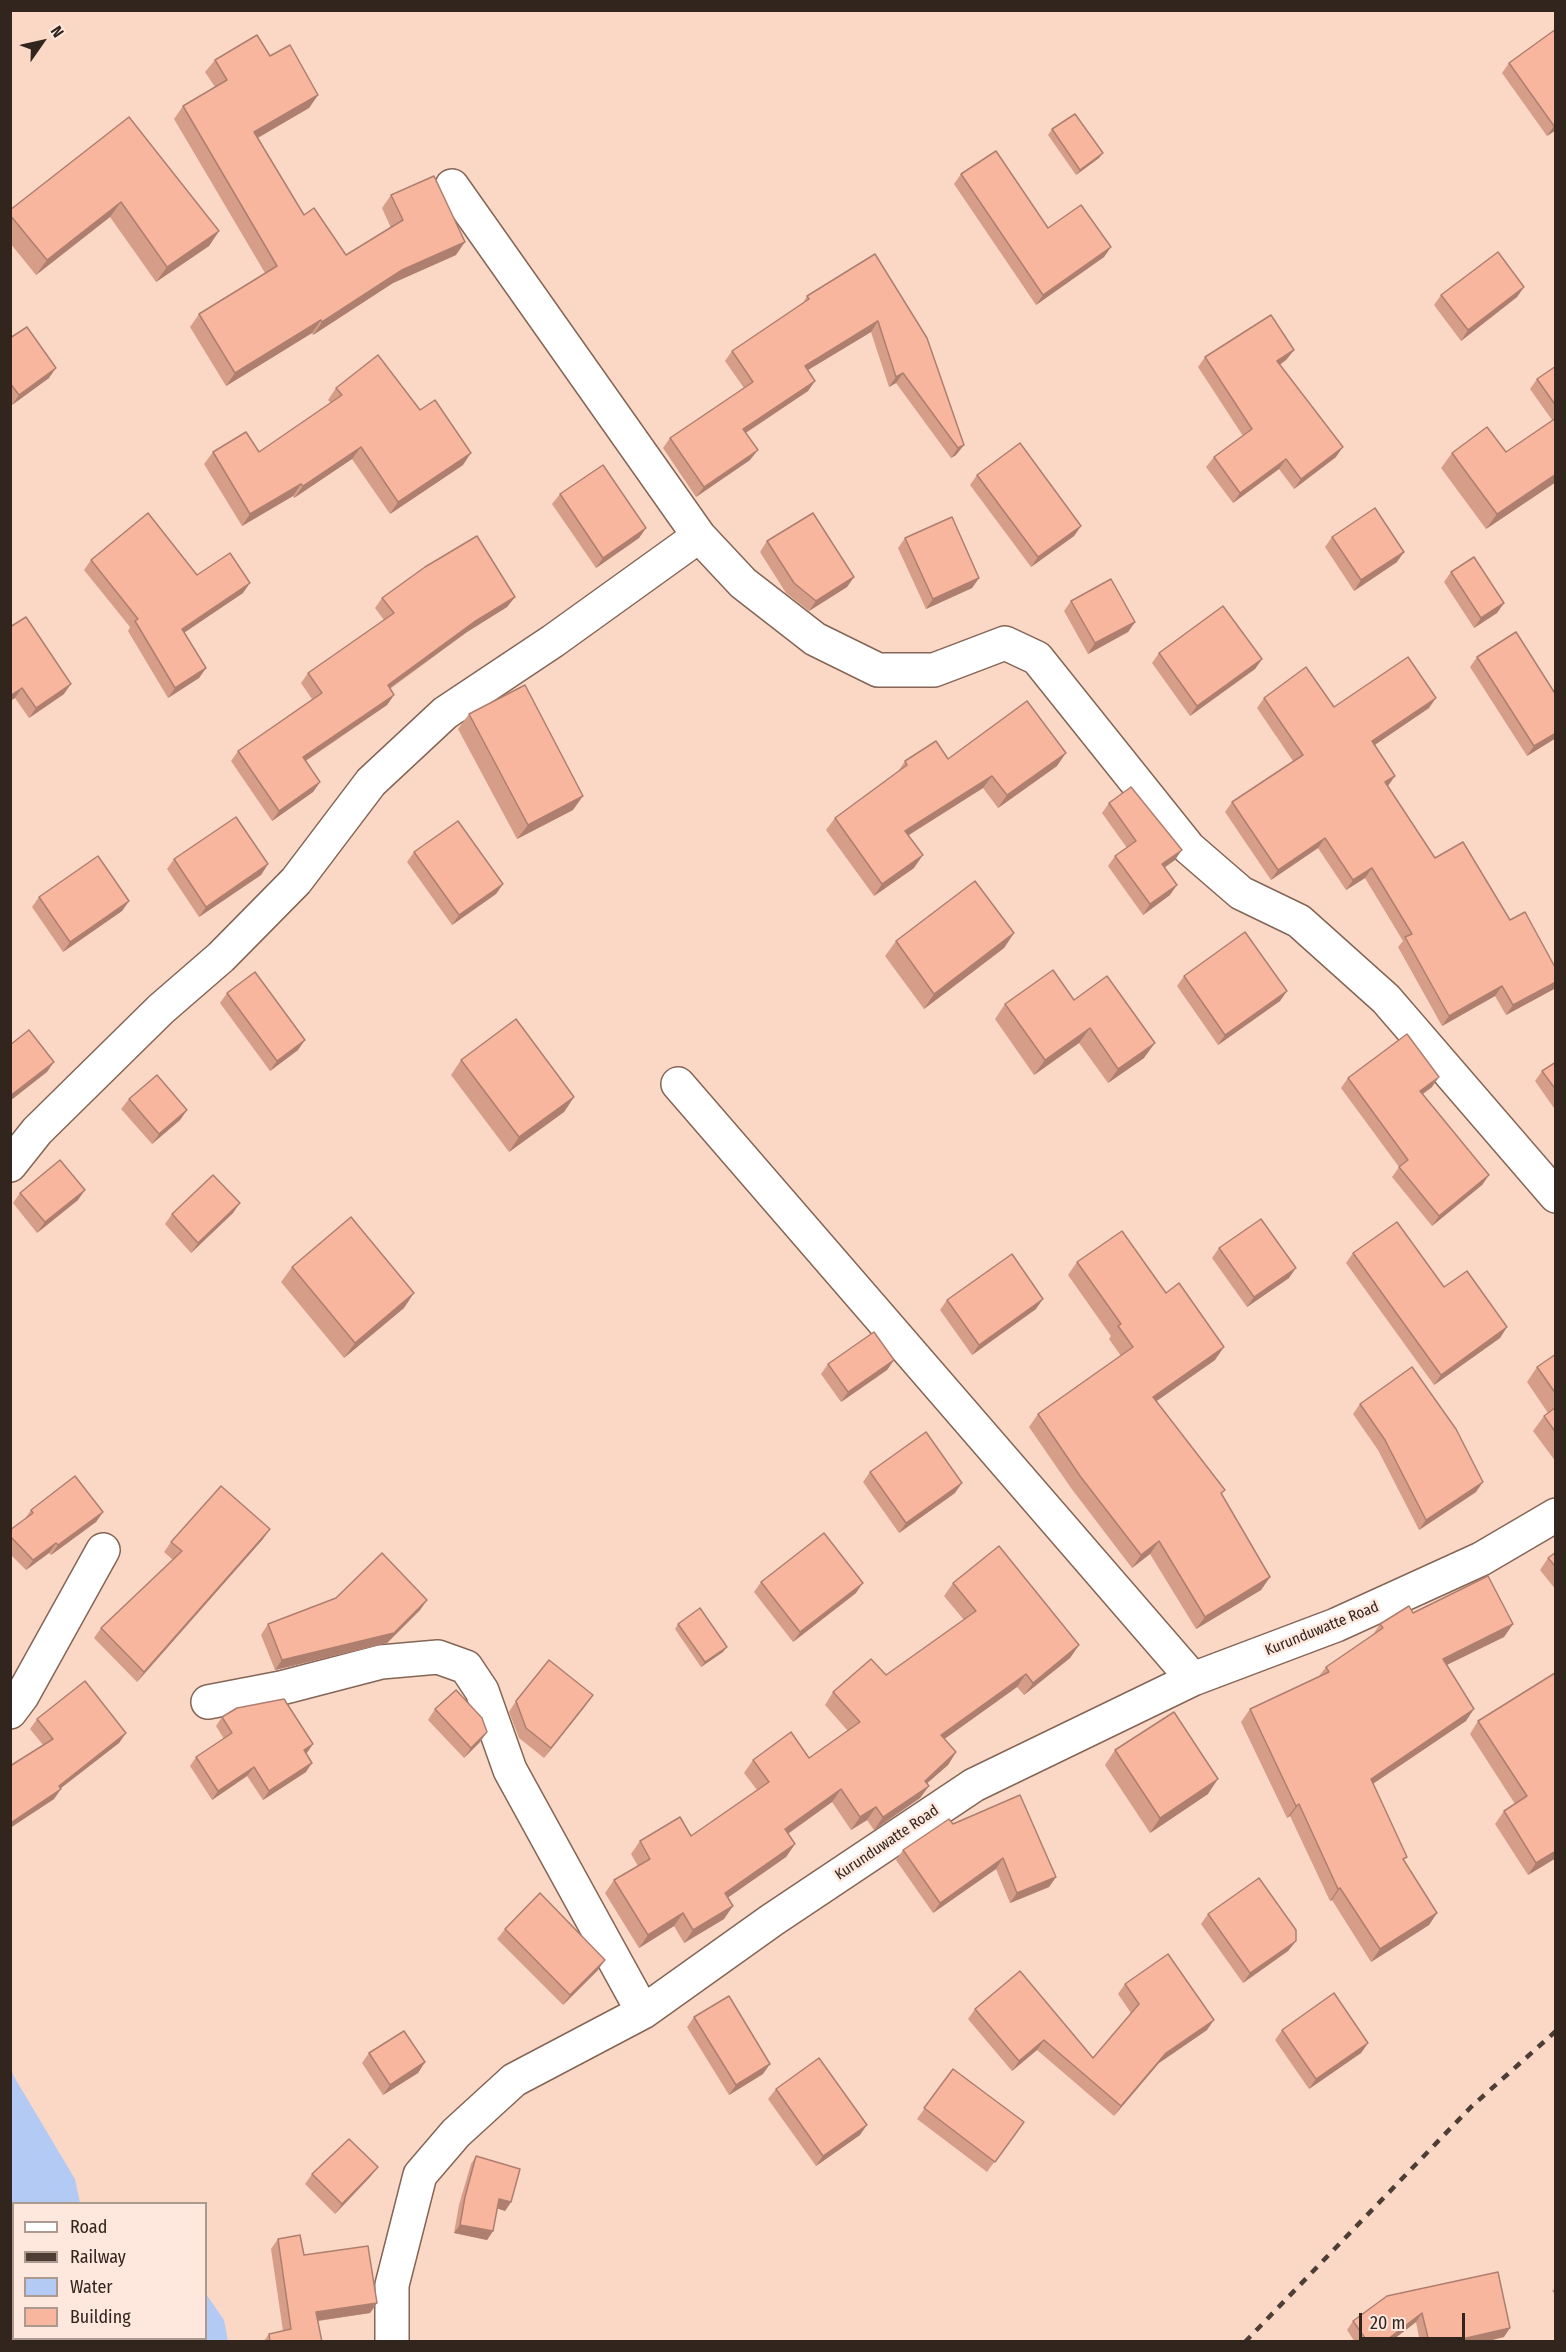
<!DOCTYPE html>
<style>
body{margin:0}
#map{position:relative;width:1566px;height:2352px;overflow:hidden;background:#fbd8c6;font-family:"Fira Sans Condensed",sans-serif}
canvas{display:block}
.frame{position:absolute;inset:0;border:12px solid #32251e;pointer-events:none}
.legend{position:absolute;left:12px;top:2202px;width:195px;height:138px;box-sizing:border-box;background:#fee8dd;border:2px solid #ac9a91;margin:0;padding:8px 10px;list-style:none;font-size:18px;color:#32251e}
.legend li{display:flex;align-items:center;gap:12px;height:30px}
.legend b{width:30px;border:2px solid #ac9a91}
.north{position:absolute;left:12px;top:12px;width:60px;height:60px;-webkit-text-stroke:4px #fee8dd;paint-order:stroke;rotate:56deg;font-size:16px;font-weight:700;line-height:24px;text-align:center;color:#32251e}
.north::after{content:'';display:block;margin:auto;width:21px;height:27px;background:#32251e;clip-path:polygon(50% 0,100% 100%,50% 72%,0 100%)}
.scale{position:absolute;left:1359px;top:2313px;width:106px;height:27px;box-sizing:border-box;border:3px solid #32251e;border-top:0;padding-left:8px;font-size:18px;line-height:21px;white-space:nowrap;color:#32251e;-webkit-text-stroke:4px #fee8dd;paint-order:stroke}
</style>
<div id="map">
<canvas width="1566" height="2352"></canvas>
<div class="frame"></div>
<ul class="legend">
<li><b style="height:8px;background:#fff"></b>Road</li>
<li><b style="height:8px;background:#4d3d34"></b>Railway</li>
<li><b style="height:16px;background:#b3caf4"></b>Water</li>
<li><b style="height:16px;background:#f9b69e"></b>Building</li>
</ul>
<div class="north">N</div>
<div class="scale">20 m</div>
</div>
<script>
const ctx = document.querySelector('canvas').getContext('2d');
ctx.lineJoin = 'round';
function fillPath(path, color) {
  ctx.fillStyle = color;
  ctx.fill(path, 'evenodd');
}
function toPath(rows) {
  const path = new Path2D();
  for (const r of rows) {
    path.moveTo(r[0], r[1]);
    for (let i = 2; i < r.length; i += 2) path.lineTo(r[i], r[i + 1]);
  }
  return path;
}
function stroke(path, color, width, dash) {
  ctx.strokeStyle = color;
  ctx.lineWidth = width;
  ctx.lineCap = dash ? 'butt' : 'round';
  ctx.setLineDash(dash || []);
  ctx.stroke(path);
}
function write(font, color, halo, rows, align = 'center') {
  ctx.font = font + ' "Fira Sans Condensed",sans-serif';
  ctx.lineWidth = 5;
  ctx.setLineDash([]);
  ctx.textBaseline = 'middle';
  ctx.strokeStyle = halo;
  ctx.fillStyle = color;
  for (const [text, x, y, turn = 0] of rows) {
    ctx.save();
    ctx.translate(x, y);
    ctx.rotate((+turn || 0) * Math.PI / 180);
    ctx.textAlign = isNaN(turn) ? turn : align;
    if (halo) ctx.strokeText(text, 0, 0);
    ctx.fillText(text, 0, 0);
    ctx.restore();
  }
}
const water = toPath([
 [10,2064,13,2075,75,2179,80,2203,14,2204,14,2338,206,2338,206,2294,224,2320,228,2341,11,2341]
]);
const minor = toPath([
 [452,186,699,536,743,583,815,639,878,670,934,670,1005,643,1037,658,1189,848,1241,893,1299,921,1386,999,1556,1196],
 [678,1084,1193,1679],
 [10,1165,37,1131,161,1009,221,957,296,881,371,782,445,713,553,641,699,536],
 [208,1702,281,1688,381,1662,438,1657,466,1667,482,1691,510,1770,643,2012],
 [10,1712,22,1696,103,1550],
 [392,2342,392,2285,420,2175,456,2133,514,2080,643,2012,772,1920,974,1785,1193,1679,1336,1625,1481,1559,1556,1515]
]);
const rail = toPath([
 [1245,2342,1471,2107,1556,2031]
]);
const wall = toPath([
 [1556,29,1556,130,1547,136,1502,73,1509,63],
 [270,56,318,95,309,108,258,138,304,215,346,255,391,228,382,208,391,195,456,255,393,283,313,335,312,333,226,386,190,327,199,314,265,273,174,119,183,106,215,87,205,72,215,60],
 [129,117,219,231,209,246,156,282,110,217,36,275,10,243,10,210],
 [1052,129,1103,153,1099,158,1076,175,1048,135],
 [961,174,1048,228,1111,247,1104,257,1036,305,954,184],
 [875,254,964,445,956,455,951,458,896,383,889,387,871,332,808,370,815,381,808,391,746,433,750,460,696,497,663,448,670,438,744,388,725,361,732,351,803,303,807,296],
 [1524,287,1517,297,1461,341,1434,305,1441,295],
 [10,338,49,378,12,405,10,403],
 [1294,350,1286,360,1280,365,1336,457,1294,489,1279,469,1233,503,1206,467,1214,457,1243,436,1198,367,1205,357],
 [1556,366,1556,482,1486,529,1441,468,1452,453,1506,452,1552,420,1530,389,1537,379],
 [336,388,463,465,390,514,352,459,294,498,293,496,242,526,204,464,213,452,259,452,331,403,328,400],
 [977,475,1081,526,1074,536,1031,567,970,485],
 [560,494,646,528,639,538,596,568,552,504],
 [1332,537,1397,562,1354,591,1325,547],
 [905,538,979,578,972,588,926,609,898,548],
 [767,541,854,577,847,587,809,611,786,593,760,552],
 [91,560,197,575,243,593,184,632,206,668,199,678,168,698,128,631,130,627,84,570],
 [1451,572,1504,603,1497,613,1474,628,1444,582],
 [515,597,507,607,467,632,390,689,394,695,387,705,306,761,320,782,313,792,272,821,231,761,238,751,312,699,301,683,308,673,384,620,375,608,382,598],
 [1071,601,1135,622,1128,632,1088,654,1064,611],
 [10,627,64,694,29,718,15,698,10,701],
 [1159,653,1262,659,1255,669,1190,716,1152,663],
 [1477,657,1556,695,1556,738,1527,756,1470,667],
 [1264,698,1334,707,1429,708,1375,744,1388,786,1435,858,1510,920,1556,969,1556,987,1554,989,1506,1015,1495,996,1442,1026,1398,947,1403,941,1365,878,1346,890,1318,848,1271,880,1225,812,1232,802,1293,761,1257,708],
 [469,714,573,810,517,839,458,729],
 [948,759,1057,766,998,808,983,788,909,835,914,868,874,896,826,830,835,818,897,773,905,761],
 [1109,803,1175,860,1164,868,1170,895,1143,915,1108,866,1115,856,1127,848,1102,813],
 [414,852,503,884,496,894,452,925,407,862],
 [174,859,268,864,261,875,199,917,167,869],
 [39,897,129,901,122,911,63,952,32,907],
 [1014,933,1004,948,924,1009,885,956,896,941],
 [1184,976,1287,991,1280,1001,1218,1045,1177,986],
 [227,993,298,1050,270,1071,220,1003],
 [1074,1000,1144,1058,1108,1083,1079,1043,1034,1075,995,1019,1005,1004],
 [461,1060,574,1097,564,1112,509,1152,451,1075],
 [1556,1062,1556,1111,1535,1081,1542,1071],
 [1348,1078,1432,1087,1423,1094,1489,1175,1482,1185,1432,1226,1392,1177,1399,1167,1341,1088],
 [129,1099,187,1110,180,1120,152,1144,121,1109],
 [20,1193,78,1200,37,1233,13,1203],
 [233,1213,191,1253,165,1224,172,1214],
 [1219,1248,1289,1278,1247,1307,1212,1258],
 [1353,1253,1444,1287,1507,1327,1500,1338,1434,1385,1346,1263],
 [1077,1262,1166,1293,1215,1360,1156,1401,1222,1495,1270,1577,1261,1590,1196,1629,1150,1554,1132,1568,1071,1488,1029,1427,1038,1414,1121,1356,1109,1339,1111,1336,1068,1275],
 [292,1267,404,1308,344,1358,281,1282],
 [947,1300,1036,1309,972,1355,940,1310],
 [1556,1354,1556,1462,1533,1431,1544,1416,1548,1413,1527,1382,1537,1367],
 [894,1360,887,1370,841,1402,821,1374,828,1364],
 [1360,1404,1476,1492,1419,1530,1378,1450,1353,1414],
 [870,1472,955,1493,899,1533,863,1482],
 [31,1510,103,1512,96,1522,51,1555,49,1553,26,1570,10,1554,10,1530,24,1520],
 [263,1539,137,1682,94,1638,101,1628,173,1560,164,1552,171,1542],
 [1556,1552,1556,1590,1540,1570,1548,1558],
 [761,1582,856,1593,793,1642,754,1592],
 [953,1583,1079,1645,1070,1658,1024,1695,1017,1687,944,1739,956,1752,948,1765,927,1783,929,1786,920,1798,874,1830,867,1820,851,1830,832,1802,788,1834,795,1844,786,1857,728,1897,724,1919,684,1943,674,1926,639,1948,605,1893,614,1880,638,1866,631,1854,640,1841,691,1836,757,1790,744,1773,753,1760,809,1758,848,1731,825,1705,833,1692,886,1675,964,1620,944,1596],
 [427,1600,420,1610,387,1643,275,1670,261,1635,268,1624],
 [1413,1613,1513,1624,1504,1637,1447,1665,1466,1721,1373,1784,1404,1861,1437,1913,1429,1925,1371,1962,1332,1900,1330,1901,1290,1816,1287,1818,1241,1722,1250,1709,1319,1676,1326,1667,1372,1636,1380,1624],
 [678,1624,723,1652,701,1667,675,1629],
 [1555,1673,1556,1858,1528,1875,1495,1824,1504,1811,1515,1804,1470,1734,1478,1721],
 [516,1701,586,1705,544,1758,519,1738,509,1712],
 [435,1709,487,1732,480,1742,464,1758,428,1720],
 [222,1717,313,1744,306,1753,306,1772,263,1800,247,1776,212,1800,190,1766,196,1757,224,1739,216,1726],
 [37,1719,126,1733,119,1743,61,1788,54,1799,10,1828,10,1766,43,1745,30,1729],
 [1115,1750,1208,1794,1150,1833,1105,1765],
 [953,1824,1056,1877,1049,1887,1010,1903,996,1869,933,1913,896,1860,903,1850],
 [1208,1914,1296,1941,1288,1951,1243,1983,1201,1924],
 [505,1929,598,1970,563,2005,497,1939],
 [1125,1984,1207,2030,1159,2063,1114,2116,1037,2050,1012,2071,968,2019,975,2009,1093,2058,1131,2013,1118,1994],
 [694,2017,763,2074,729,2095,687,2027],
 [1282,2030,1368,2043,1361,2053,1309,2089,1275,2040],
 [369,2053,425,2062,418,2073,383,2095,362,2063],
 [953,2069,1024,2122,987,2172,917,2119],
 [776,2089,860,2135,816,2166,768,2099],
 [476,2156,511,2202,505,2211,497,2208,493,2231,487,2240,454,2233,459,2205,471,2164],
 [378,2167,370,2177,335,2214,305,2184,312,2174],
 [278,2239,304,2255,377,2303,370,2313,318,2321,322,2342,263,2342,269,2334,283,2331,271,2249],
 [1556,2287,1556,2295,1552,2291],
 [1387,2296,1504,2337,1484,2342,1420,2342,1416,2322,1390,2342,1355,2342,1347,2330,1353,2321]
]);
const shadedWall = toPath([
 [318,95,309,108,245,145,254,132],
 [1556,125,1556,130,1547,136,1554,126],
 [1103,153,1099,158,1076,175,1080,170],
 [121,202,110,217,36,275,47,260],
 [219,231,209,246,156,282,167,267],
 [465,242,456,255,393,283,313,335,322,322,402,270],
 [1111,247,1104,257,1036,305,1043,295],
 [1524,287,1517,297,1461,341,1468,330],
 [321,320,312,333,226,386,235,373],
 [878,321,871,332,798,376,805,366],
 [1294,350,1286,360,1270,371,1277,361],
 [56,368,49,378,12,405,19,395],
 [903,373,896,383,889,387,896,377],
 [815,381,808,391,736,439,743,429],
 [964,445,956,455,951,458,958,448],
 [361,447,352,459,294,498,303,486],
 [1343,447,1336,457,1294,489,1301,479],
 [758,450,750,460,696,497,704,487],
 [471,453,463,465,390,514,398,502],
 [1286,459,1279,469,1233,503,1240,493],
 [1556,474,1556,482,1486,529,1497,514],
 [301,484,293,496,242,526,250,514],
 [1081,526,1074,536,1031,567,1038,557],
 [646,528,639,538,596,568,603,558],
 [1404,552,1397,562,1354,591,1361,580],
 [854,577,847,587,809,611,816,601],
 [979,578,972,588,926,609,933,599],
 [250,583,243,593,175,639,182,629],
 [515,597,507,607,467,632,380,695,388,685,474,622],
 [1504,603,1497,613,1474,628,1481,618],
 [1135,622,1128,632,1088,654,1095,643],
 [1262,659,1255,669,1190,716,1197,706],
 [206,668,199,678,168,698,175,688],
 [71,684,64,694,29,718,36,708],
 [22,688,15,698,10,701,10,696],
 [394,695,387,705,296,767,303,757],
 [1436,698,1429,708,1366,751,1372,741],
 [1556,733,1556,738,1527,756,1534,746],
 [1066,753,1057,766,998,808,1007,795],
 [992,776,983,788,896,843,905,831],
 [1395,776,1388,786,1385,782],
 [320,782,313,792,272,821,279,811],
 [583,796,573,810,517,839,528,825],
 [1325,838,1318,848,1271,880,1278,870],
 [1182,850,1175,860,1155,874,1162,864],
 [923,855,914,868,874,896,882,884],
 [268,864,261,875,199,917,206,907],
 [1372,868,1365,878,1346,890,1353,880],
 [503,884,496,894,452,925,459,915],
 [1177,885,1170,895,1143,915,1150,904],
 [129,901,122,911,63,952,70,942],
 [1014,933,1004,948,924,1009,934,994],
 [1556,982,1556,987,1554,989,1506,1015,1513,1005],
 [1502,986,1495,996,1442,1026,1449,1016],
 [1287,991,1280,1001,1218,1045,1225,1035],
 [1090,1028,1079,1043,1034,1075,1045,1060],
 [305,1040,298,1050,270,1071,277,1061],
 [1155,1043,1144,1058,1108,1083,1118,1069],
 [54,1062,47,1072,10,1101,10,1096],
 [1439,1077,1432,1087,1413,1101,1420,1091],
 [574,1097,564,1112,509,1152,519,1137],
 [187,1110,180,1120,152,1144,159,1134],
 [1489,1175,1482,1185,1432,1226,1439,1216],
 [85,1190,78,1200,37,1233,45,1222],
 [240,1203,233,1213,191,1253,198,1243],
 [1296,1268,1289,1278,1247,1307,1254,1297],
 [414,1293,404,1308,344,1358,355,1343],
 [1043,1299,1036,1309,972,1355,979,1345],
 [1507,1327,1500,1338,1434,1385,1441,1375],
 [1224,1347,1215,1360,1144,1410,1153,1397],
 [894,1360,887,1370,841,1402,848,1392],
 [1483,1482,1476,1492,1419,1530,1426,1520],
 [962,1483,955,1493,899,1533,906,1523],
 [103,1512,96,1522,51,1555,58,1545],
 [270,1529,263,1539,137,1682,144,1672],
 [1159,1541,1150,1554,1132,1568,1141,1555],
 [56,1543,49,1553,26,1570,33,1560],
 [1270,1577,1261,1590,1196,1629,1205,1617],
 [863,1583,856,1593,793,1642,800,1632],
 [427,1600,420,1610,387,1643,275,1670,282,1660],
 [1513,1624,1504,1637,1434,1671,1443,1659],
 [1079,1645,1070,1658,1024,1695,1033,1683],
 [727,1647,723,1652,701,1667,705,1662],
 [1026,1674,1017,1687,932,1748,941,1735],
 [593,1695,586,1705,544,1758,551,1748],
 [1474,1709,1466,1721,1362,1791,1371,1779],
 [487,1732,480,1742,464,1758,471,1748],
 [126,1733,119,1743,52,1795,61,1789,54,1799,10,1828,10,1823,12,1822],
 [313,1744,307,1753,298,1759,304,1750],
 [956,1752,948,1765,916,1793,925,1781],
 [312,1763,306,1772,263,1800,269,1791],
 [254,1767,247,1776,212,1800,218,1791],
 [1218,1779,1208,1794,1150,1833,1160,1818],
 [929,1786,920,1798,874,1830,883,1817],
 [841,1789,832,1802,776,1842,785,1829],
 [1299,1804,1290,1816,1287,1818,1296,1806],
 [876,1807,867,1820,851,1830,860,1817],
 [795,1844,786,1857,716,1906,725,1893],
 [1556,1851,1556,1858,1528,1875,1536,1863],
 [1003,1858,996,1869,933,1913,940,1903],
 [1056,1877,1049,1887,1010,1903,1017,1893],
 [1340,1888,1332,1900,1330,1901,1338,1889],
 [733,1906,724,1919,684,1943,693,1930],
 [683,1913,674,1926,639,1948,648,1935],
 [1437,1913,1429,1925,1371,1962,1380,1949],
 [1296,1941,1288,1951,1243,1983,1250,1973],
 [605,1960,598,1970,563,2005,570,1995],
 [1214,2020,1207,2030,1159,2063,1114,2116,1121,2106,1166,2053],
 [1044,2040,1037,2050,1012,2071,1019,2061],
 [1368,2043,1361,2053,1309,2089,1316,2079],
 [425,2062,418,2073,383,2095,390,2085],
 [770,2064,763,2074,729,2095,736,2085],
 [867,2125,860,2135,816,2166,823,2156],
 [378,2167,370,2177,335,2214,342,2204],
 [499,2199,511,2202,505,2211,493,2207],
 [460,2225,493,2231,487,2240,454,2233],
 [377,2303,370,2313,309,2322,316,2312],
 [1422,2313,1416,2322,1390,2342,1384,2342],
 [1510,2328,1504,2337,1484,2342,1449,2342]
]);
const building = toPath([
 [1556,29,1556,125,1554,126,1509,63,1556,29],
 [257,35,270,56,290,45,318,95,254,132,304,215,314,208,346,255,403,220,391,195,434,176,465,242,402,270,322,322,321,320,235,373,199,314,277,266,183,106,227,80,215,60,257,35],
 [1075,114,1103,153,1080,170,1052,129,1075,114],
 [129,117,219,231,167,267,121,202,47,260,10,215,10,210,129,117],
 [996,151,1048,228,1081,205,1111,247,1043,295,961,174,996,151],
 [1498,252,1524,287,1468,330,1441,295,1498,252],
 [875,254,927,338,964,445,958,448,903,373,896,377,878,321,805,366,815,381,743,429,758,450,704,487,670,438,753,382,732,351,809,299,807,296,875,254],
 [1271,315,1294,350,1277,361,1343,447,1301,479,1286,459,1240,493,1214,457,1252,429,1205,357,1271,315],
 [27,327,56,368,19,395,10,383,10,338,27,327],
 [378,355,420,410,435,400,471,453,398,502,361,447,303,486,301,484,250,514,213,452,246,432,259,452,342,395,336,388,378,355],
 [1556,366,1556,406,1537,379,1556,366],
 [1556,418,1556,474,1497,514,1452,453,1487,427,1506,452,1556,418],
 [1020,443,1081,526,1038,557,977,475,1020,443],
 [603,465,646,528,603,558,560,494,603,465],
 [1375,508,1404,552,1361,580,1332,537,1375,508],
 [148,513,197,575,230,553,250,583,182,629,206,668,175,688,135,621,138,619,91,560,148,513],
 [813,513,854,577,816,601,794,583,767,541,813,513],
 [952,517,979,578,933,599,905,538,952,517],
 [477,536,515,597,474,622,388,685,394,695,303,757,320,782,279,811,238,751,322,693,308,673,394,613,382,598,425,567,477,536],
 [1474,557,1504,603,1481,618,1451,572,1474,557],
 [1111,579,1135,622,1095,643,1071,601,1111,579],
 [1223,606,1262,659,1197,706,1159,653,1223,606],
 [26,617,71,684,36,708,22,688,10,696,10,627,26,617],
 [1516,632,1556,695,1556,733,1534,746,1477,657,1516,632],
 [1408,657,1436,698,1372,741,1395,776,1385,782,1435,858,1463,842,1510,920,1525,912,1556,969,1556,982,1513,1005,1502,986,1449,1016,1405,937,1412,934,1372,868,1353,880,1325,838,1278,870,1232,802,1303,755,1264,698,1306,667,1334,707,1408,657],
 [525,685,583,796,528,825,469,714,525,685],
 [1027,701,1066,753,1007,795,992,776,905,831,923,855,882,884,835,818,907,765,905,761,936,741,948,759,1027,701],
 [1131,787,1182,850,1162,864,1177,885,1150,904,1115,856,1136,841,1109,803,1131,787],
 [236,817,268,864,206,907,174,859,236,817],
 [458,821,503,884,459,915,414,852,458,821],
 [98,856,129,901,70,942,39,897,98,856],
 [975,881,1014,933,934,994,896,941,975,881],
 [1245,932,1287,991,1225,1035,1184,976,1245,932],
 [1053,970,1074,1000,1107,976,1155,1043,1118,1069,1090,1028,1045,1060,1005,1004,1053,970],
 [255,972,305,1040,277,1061,227,993,255,972],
 [516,1019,574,1097,519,1137,461,1060,516,1019],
 [29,1030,54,1062,10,1096,10,1045,29,1030],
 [1407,1034,1439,1077,1420,1091,1489,1175,1439,1216,1399,1167,1408,1160,1348,1078,1407,1034],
 [1556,1062,1556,1090,1542,1071,1556,1062],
 [157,1075,187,1110,159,1134,129,1099,157,1075],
 [60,1160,85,1190,45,1222,20,1193,60,1160],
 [213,1175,240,1203,198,1243,172,1214,213,1175],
 [351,1217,414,1293,355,1343,292,1267,351,1217],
 [1261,1219,1296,1268,1254,1297,1219,1248,1261,1219],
 [1397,1222,1444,1287,1467,1271,1507,1327,1441,1375,1353,1253,1397,1222],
 [1122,1231,1166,1293,1179,1283,1224,1347,1153,1397,1225,1490,1221,1493,1270,1577,1205,1617,1159,1541,1141,1555,1080,1476,1038,1414,1133,1347,1118,1326,1121,1324,1077,1262,1122,1231],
 [1012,1254,1043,1299,979,1345,947,1300,1012,1254],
 [874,1332,894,1360,848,1392,828,1364,874,1332],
 [1556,1354,1556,1394,1537,1367,1556,1354],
 [1412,1367,1456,1429,1483,1482,1426,1520,1385,1440,1360,1404,1412,1367],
 [1556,1407,1556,1433,1544,1416,1556,1407],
 [926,1432,962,1483,906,1523,870,1472,926,1432],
 [75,1476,103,1512,58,1545,56,1543,33,1560,10,1536,10,1530,33,1513,31,1510,75,1476],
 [221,1486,270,1529,144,1672,101,1628,182,1551,171,1542,221,1486],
 [824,1533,863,1583,800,1632,761,1582,824,1533],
 [999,1546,1079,1645,1033,1683,1026,1674,941,1735,956,1752,925,1781,929,1786,883,1817,876,1807,860,1817,841,1789,785,1829,795,1844,725,1893,733,1906,693,1930,683,1913,648,1935,614,1880,650,1859,640,1841,680,1817,691,1836,769,1782,753,1760,791,1732,809,1758,860,1722,833,1692,871,1659,886,1675,976,1611,953,1583,999,1546],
 [1556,1552,1556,1567,1548,1558,1556,1552],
 [382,1553,427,1600,394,1633,282,1660,268,1624,336,1598,382,1553],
 [1488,1576,1513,1624,1443,1659,1474,1709,1371,1779,1407,1857,1403,1859,1437,1913,1380,1949,1340,1888,1338,1889,1299,1804,1296,1806,1250,1709,1329,1672,1326,1667,1383,1628,1380,1624,1409,1606,1413,1613,1488,1576],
 [700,1608,727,1647,705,1662,678,1624,700,1608],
 [549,1660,593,1695,551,1748,526,1728,516,1701,549,1660],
 [1555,1673,1556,1851,1536,1863,1504,1811,1527,1796,1478,1721,1555,1673],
 [85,1681,126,1733,59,1786,61,1789,12,1822,10,1820,10,1766,53,1739,37,1719,85,1681],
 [456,1690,482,1718,487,1732,471,1748,435,1709,456,1690],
 [284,1699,313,1744,304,1750,312,1763,269,1791,254,1767,218,1791,196,1757,232,1733,222,1717,237,1708,284,1699],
 [1174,1712,1218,1779,1160,1818,1115,1750,1174,1712],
 [1020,1795,1056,1877,1017,1893,1003,1858,940,1903,903,1850,949,1819,953,1824,1020,1795],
 [1259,1878,1296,1930,1296,1941,1250,1973,1208,1914,1259,1878],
 [540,1893,605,1960,570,1995,505,1929,540,1893],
 [1168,1954,1214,2020,1166,2053,1121,2106,1044,2040,1019,2061,975,2009,1020,1971,1093,2058,1139,2004,1125,1984,1168,1954],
 [1334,1993,1368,2043,1316,2079,1282,2030,1334,1993],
 [729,1996,770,2064,736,2085,694,2017,729,1996],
 [404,2031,425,2062,390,2085,369,2053,404,2031],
 [819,2058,867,2125,823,2156,776,2089,819,2058],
 [953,2069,1024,2122,995,2162,924,2108,953,2069],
 [349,2139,378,2167,342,2204,312,2174,349,2139],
 [476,2156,520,2169,511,2202,499,2199,493,2231,460,2225,465,2197,476,2156],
 [300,2235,304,2255,368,2246,377,2303,316,2312,322,2342,270,2342,269,2334,291,2329,278,2239,300,2235],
 [1498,2272,1510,2328,1449,2342,1429,2342,1422,2313,1384,2342,1368,2342,1353,2321,1387,2296,1498,2272]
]);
const streetNames = [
 ["Kurunduwatte Road",1322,1629,-22],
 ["Kurunduwatte Road",887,1843,-34]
];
fillPath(water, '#b3caf4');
stroke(minor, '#846556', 36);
stroke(minor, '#fff', 33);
stroke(rail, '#4d3d34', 4.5, [8, 8]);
fillPath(wall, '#d69d88');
fillPath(shadedWall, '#ae7f6f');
fillPath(building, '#f9b69e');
stroke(building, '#ae7f6f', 1.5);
write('15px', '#32251e', '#fee8dd', streetNames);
</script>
